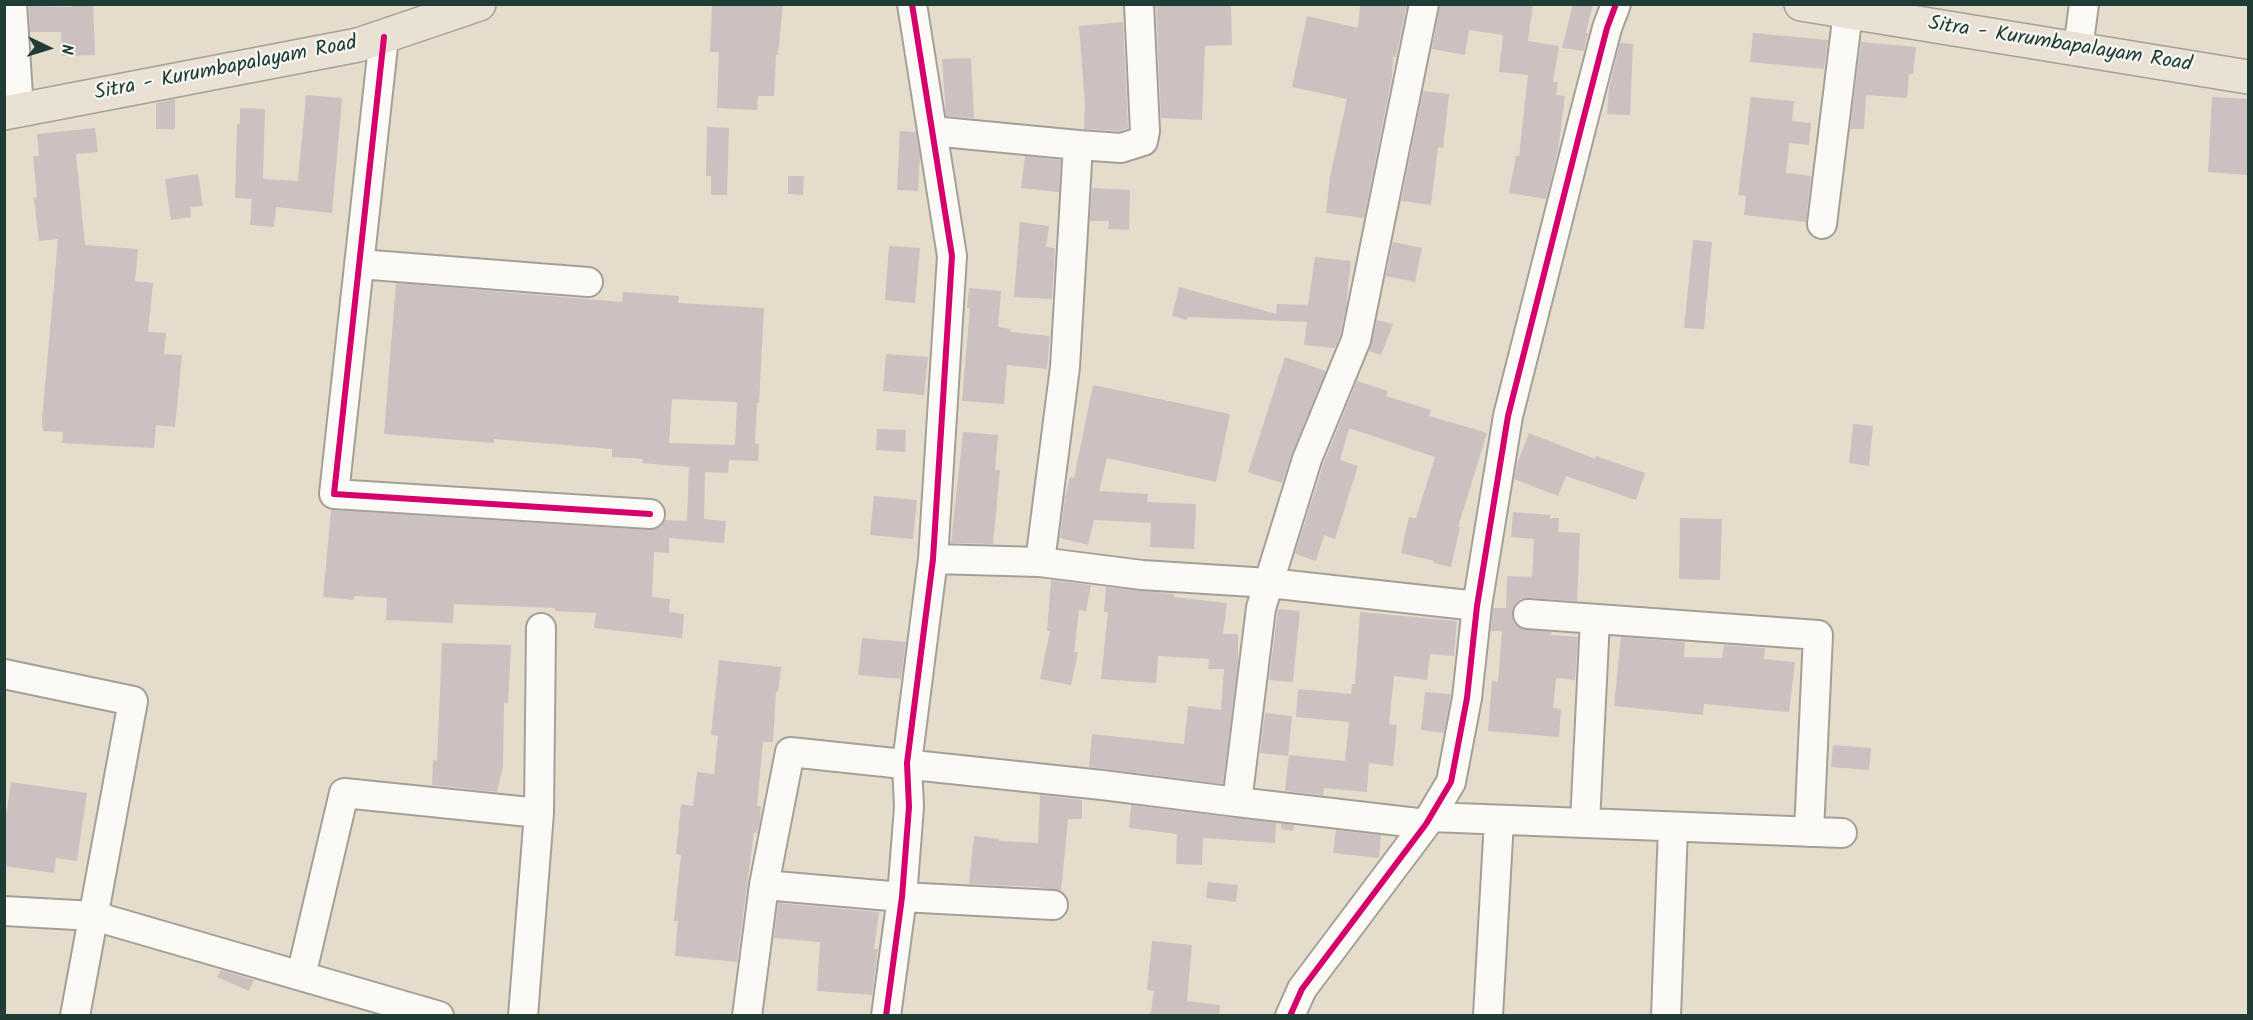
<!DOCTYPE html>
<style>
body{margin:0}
#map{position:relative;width:2253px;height:1020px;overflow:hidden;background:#e6dccc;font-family:Kalam,sans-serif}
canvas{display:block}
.frame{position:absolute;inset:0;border:6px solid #1f3d34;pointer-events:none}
.north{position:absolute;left:18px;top:18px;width:60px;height:60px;-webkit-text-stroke:4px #f6f6f2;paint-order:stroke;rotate:94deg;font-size:16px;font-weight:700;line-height:24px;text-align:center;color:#1f3d34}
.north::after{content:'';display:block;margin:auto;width:21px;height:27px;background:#1f3d34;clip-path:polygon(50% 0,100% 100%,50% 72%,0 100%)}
</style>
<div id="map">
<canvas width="2253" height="1020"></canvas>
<div class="frame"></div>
<div class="north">N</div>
</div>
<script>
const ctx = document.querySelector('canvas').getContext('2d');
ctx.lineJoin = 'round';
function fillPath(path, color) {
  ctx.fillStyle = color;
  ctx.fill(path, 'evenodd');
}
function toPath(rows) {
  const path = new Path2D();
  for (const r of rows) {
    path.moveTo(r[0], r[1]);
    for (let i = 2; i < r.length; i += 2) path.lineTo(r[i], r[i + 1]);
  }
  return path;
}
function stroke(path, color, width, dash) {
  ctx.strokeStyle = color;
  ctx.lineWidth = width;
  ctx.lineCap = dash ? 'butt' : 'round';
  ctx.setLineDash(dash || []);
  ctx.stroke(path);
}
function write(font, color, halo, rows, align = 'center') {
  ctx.font = font + ' Kalam,sans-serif';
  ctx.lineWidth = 4.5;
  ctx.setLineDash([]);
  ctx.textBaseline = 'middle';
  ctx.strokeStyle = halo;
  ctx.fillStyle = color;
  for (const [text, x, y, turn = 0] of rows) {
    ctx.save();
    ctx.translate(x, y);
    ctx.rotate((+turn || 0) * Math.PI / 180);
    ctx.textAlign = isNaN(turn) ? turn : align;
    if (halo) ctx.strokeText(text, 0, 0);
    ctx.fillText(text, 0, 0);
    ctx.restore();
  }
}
const building = toPath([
 [72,4,93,4,95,55,62,56,61,32,30,32,29,6,72,7],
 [712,4,783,4,778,55,776,55,774,96,758,96,757,110,717,108,719,52,710,52],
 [1156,4,1231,4,1232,45,1205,46,1202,120,1161,118],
 [1360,4,1407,4,1396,57,1393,57,1392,77,1364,218,1326,213,1330,177,1347,99,1292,87,1307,16,1358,28],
 [1440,4,1533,4,1528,41,1559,46,1553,82,1558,82,1556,95,1565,96,1558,151,1546,199,1509,193,1516,156,1519,156,1528,75,1499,72,1503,35,1469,30,1465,55,1432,49],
 [1573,4,1593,4,1586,33,1588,33,1584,51,1562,48],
 [1123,22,1128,128,1119,131,1084,129,1085,103,1079,26],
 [1753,33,1828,40,1824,69,1750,62],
 [1861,42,1916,47,1913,74,1909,74,1907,98,1866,95,1864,129,1850,129],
 [1620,43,1633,44,1630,115,1607,114,1609,88],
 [971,58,974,118,946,116,942,59],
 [1423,91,1449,94,1443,148,1438,147,1431,205,1401,201,1397,222],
 [306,95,342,98,332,213,276,207,274,227,250,225,252,199,235,198,237,124,240,124,240,108,265,109,263,179,298,181],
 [1751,97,1794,101,1792,121,1811,123,1809,145,1789,143,1786,173,1811,176,1806,222,1744,215,1746,196,1738,195],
 [2212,97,2248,99,2248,175,2208,172],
 [175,99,175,129,156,129,156,103],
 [707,127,729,128,727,195,711,195,711,176,706,176],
 [95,128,98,152,76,154,85,245,138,249,135,281,153,283,148,332,166,333,164,354,182,355,175,427,156,425,154,448,62,443,63,432,43,431,42,420,58,239,39,241,34,198,37,197,33,156,39,156,37,134],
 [900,131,916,132,920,156,918,191,897,190],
 [1025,156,1061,160,1059,192,1021,188],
 [198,174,203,206,190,207,191,217,171,220,165,179],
 [788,176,804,176,803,195,788,194],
 [1092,188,1130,190,1129,230,1108,229,1109,221,1090,221],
 [1020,222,1049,226,1046,247,1055,248,1052,299,1014,297],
 [1693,240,1712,242,1704,329,1684,328],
 [1393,242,1422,248,1415,282,1386,276],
 [889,246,920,248,915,303,885,300],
 [1315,257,1351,261,1346,308,1340,335,1335,348,1304,345,1307,322,1188,317,1187,320,1172,316,1179,287,1276,314,1277,304,1308,305],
 [396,283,622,302,623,292,679,296,678,303,764,308,759,403,757,403,755,443,759,444,758,461,729,460,728,473,705,472,704,519,726,521,724,543,669,538,669,553,654,552,652,597,670,599,669,612,684,614,682,638,594,628,596,613,555,611,555,608,454,604,453,623,386,620,387,598,354,596,354,600,323,597,331,510,649,530,658,528,665,520,687,521,689,467,642,463,643,459,612,457,612,449,494,439,494,443,384,434],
 [672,399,737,402,735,445,669,443],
 [969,288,1001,291,998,327,1011,329,1010,332,1050,336,1047,369,1007,365,1004,404,962,401,970,308,967,308],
 [1377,320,1393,324,1381,355,1369,351],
 [886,354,928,357,924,395,883,391],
 [1285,357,1326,371,1292,453,1282,483,1248,472],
 [1357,381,1388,391,1386,396,1431,410,1429,416,1487,433,1458,527,1460,527,1451,567,1434,563,1434,561,1401,553,1409,517,1416,518,1435,457,1349,428,1340,460,1358,466,1335,539,1324,535,1316,561,1295,554,1323,465],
 [1093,385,1230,414,1216,482,1107,458,1099,491,1148,494,1147,502,1196,504,1194,549,1150,547,1151,523,1094,520,1088,545,1060,538,1065,497,1070,477,1074,478],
 [1853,424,1873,426,1869,466,1849,463],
 [877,429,906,430,905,452,876,450],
 [963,432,998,435,995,470,1000,470,993,544,951,543],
 [1529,433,1595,459,1596,456,1645,473,1636,500,1566,476,1558,496,1514,479,1517,464],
 [874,496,917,500,913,539,870,535],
 [1513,512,1551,515,1549,518,1559,518,1558,532,1580,533,1577,601,1529,598,1520,599,1515,604,1512,612,1513,621,1519,628,1552,632,1551,635,1578,637,1575,680,1556,678,1553,708,1561,709,1559,737,1488,731,1492,681,1498,682,1502,631,1491,631,1493,608,1506,608,1507,576,1532,577,1534,539,1511,537],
 [1680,518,1722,519,1720,580,1679,579],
 [1051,580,1091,585,1086,611,1079,610,1074,652,1078,652,1071,685,1040,679,1050,631,1047,631],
 [1106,587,1174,594,1174,597,1227,603,1223,634,1238,634,1238,662,1223,784,1089,767,1092,734,1184,744,1188,706,1221,710,1224,669,1208,669,1209,659,1158,656,1156,683,1101,679,1108,612,1104,612],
 [1278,609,1300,611,1293,682,1269,680],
 [1360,612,1457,621,1454,656,1430,654,1427,680,1394,676,1389,724,1397,725,1393,766,1369,763,1367,792,1324,788,1323,795,1285,791,1289,755,1345,761,1349,722,1296,717,1298,689,1351,694,1352,684,1355,684],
 [1621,637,1685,642,1684,657,1722,658,1724,645,1765,648,1764,659,1795,662,1789,712,1704,704,1703,715,1614,706],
 [862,638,906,642,901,679,858,675],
 [442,643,511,645,508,703,504,703,503,767,497,792,432,785,433,760,437,761],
 [719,660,781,667,778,692,776,691,773,742,763,742,757,806,761,806,760,822,757,833,754,832,737,962,675,956,678,921,674,921,681,855,676,854,681,804,693,806,697,772,714,774,718,736,711,735],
 [1425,692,1451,694,1444,733,1421,730],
 [1265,713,1292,716,1288,756,1260,753],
 [1833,745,1871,748,1869,770,1831,767],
 [11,782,87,793,77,861,56,858,54,873,4,866,4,830],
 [1040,795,1082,800,1082,819,1068,819,1061,891,1037,887,969,884,974,836,999,839,999,841,1038,843],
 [1131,805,1235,818,1294,825,1293,831,1281,829,1281,824,1276,823,1275,843,1203,838,1202,865,1176,864,1177,834,1129,828],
 [1336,830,1381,835,1379,858,1333,853],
 [1208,882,1238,885,1236,902,1206,898],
 [778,903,879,912,874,949,878,949,872,995,817,991,820,942,774,938],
 [1152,941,1192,945,1187,1001,1220,1005,1219,1016,1150,1016,1154,991,1147,990],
 [221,970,254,980,249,991,217,977]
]);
const minor = toPath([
 [12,4,19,110],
 [1424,4,1356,340,1307,459,1261,608,1237,802,1426,824],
 [384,37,334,494,650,514],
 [2078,49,2084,4],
 [932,131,1078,145,1065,367,1040,562,933,559],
 [1078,145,1121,148,1143,141,1145,131,1139,4],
 [1822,224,1848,12],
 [359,264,588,282],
 [1040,562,1142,575,1269,583,1477,606],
 [1528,614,1818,635,1809,832],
 [4,674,133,701,75,1016],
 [1431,817,1842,833],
 [1585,823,1595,619],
 [764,885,902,897,1053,905],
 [4,911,94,916,439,1016],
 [301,976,344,793,539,813],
 [523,1016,539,813,541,628],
 [747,1016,764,885,790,752,1102,785,1237,802],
 [886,1016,902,897,909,807,907,763,933,559,952,256,912,4],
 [1290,1016,1302,989,1426,824,1451,782,1467,698,1477,606,1508,416,1581,128,1607,28,1616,4],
 [1488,1016,1499,820],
 [1666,1016,1673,827]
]);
const major = toPath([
 [1801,4,2248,77],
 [4,113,358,45,479,4]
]);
const cycleway = toPath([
 [384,37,334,494,650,514],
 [886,1016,902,897,909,807,907,763,933,559,952,256,912,4],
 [1290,1016,1302,989,1426,824,1451,782,1467,698,1477,606,1508,416,1581,128,1607,28,1616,4]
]);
const streetNames = [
 ["Sitra - Kurumbapalayam Road",2060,46,9],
 ["Sitra - Kurumbapalayam Road",226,70,-11]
];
fillPath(building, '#cdc0c1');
stroke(minor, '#a3a197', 32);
stroke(major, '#a3a197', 36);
stroke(minor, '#fbfaf7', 28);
stroke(major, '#eae1d5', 33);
stroke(cycleway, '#d6006c', 6);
write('21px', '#1f3d34', '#f6f6f2', streetNames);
</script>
